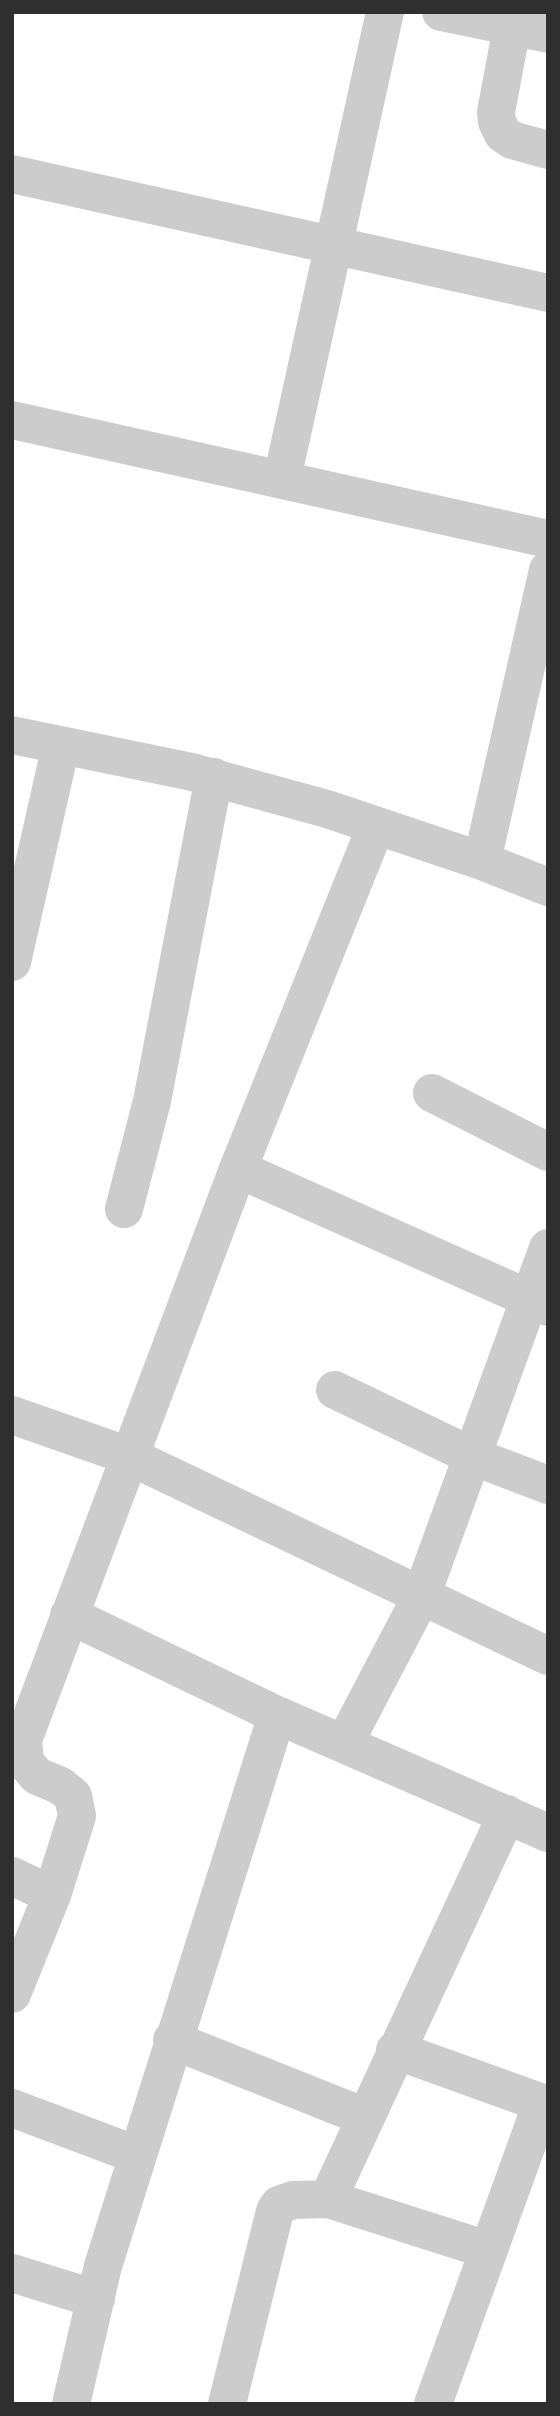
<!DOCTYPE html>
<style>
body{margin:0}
#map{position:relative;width:560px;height:2416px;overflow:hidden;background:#fff;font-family:"Noto Sans",sans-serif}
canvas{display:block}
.frame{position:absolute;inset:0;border:14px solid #2f2f2f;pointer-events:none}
</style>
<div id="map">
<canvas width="560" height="2416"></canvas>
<div class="frame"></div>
</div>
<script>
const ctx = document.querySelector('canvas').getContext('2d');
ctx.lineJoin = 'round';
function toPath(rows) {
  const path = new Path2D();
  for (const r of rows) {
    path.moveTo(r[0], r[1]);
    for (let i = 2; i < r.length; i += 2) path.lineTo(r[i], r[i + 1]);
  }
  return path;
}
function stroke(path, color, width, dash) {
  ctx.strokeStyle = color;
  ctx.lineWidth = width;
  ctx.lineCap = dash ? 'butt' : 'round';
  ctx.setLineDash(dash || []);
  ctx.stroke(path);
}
const minor = toPath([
 [441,12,548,34],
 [512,27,496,112,497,122,503,134,512,140,548,150],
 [12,174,548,293],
 [12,420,548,539],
 [282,479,385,12],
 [12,735,192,772,327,809,482,861,548,887],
 [482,861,548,570],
 [12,962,61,745],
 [432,1093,548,1152],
 [238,1169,548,1307],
 [124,1209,152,1101,214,777],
 [335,1390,472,1456,548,1485],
 [12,1415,129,1456,548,1656],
 [69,1615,277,1715,548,1833],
 [344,1744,421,1597,548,1248],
 [12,1876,52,1895],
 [12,1994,52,1895,77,1816,73,1796,61,1786,37,1776,25,1762,23,1740,238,1169,376,826],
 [172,2040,365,2117],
 [395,2050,548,2105],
 [12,2108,137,2155],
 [328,2199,507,1814],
 [12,2273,96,2299],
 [71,2404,103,2266,277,1715],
 [227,2404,275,2211,279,2205,293,2200,328,2199,488,2250],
 [433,2404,542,2103]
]);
stroke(minor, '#ccc', 38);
</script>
